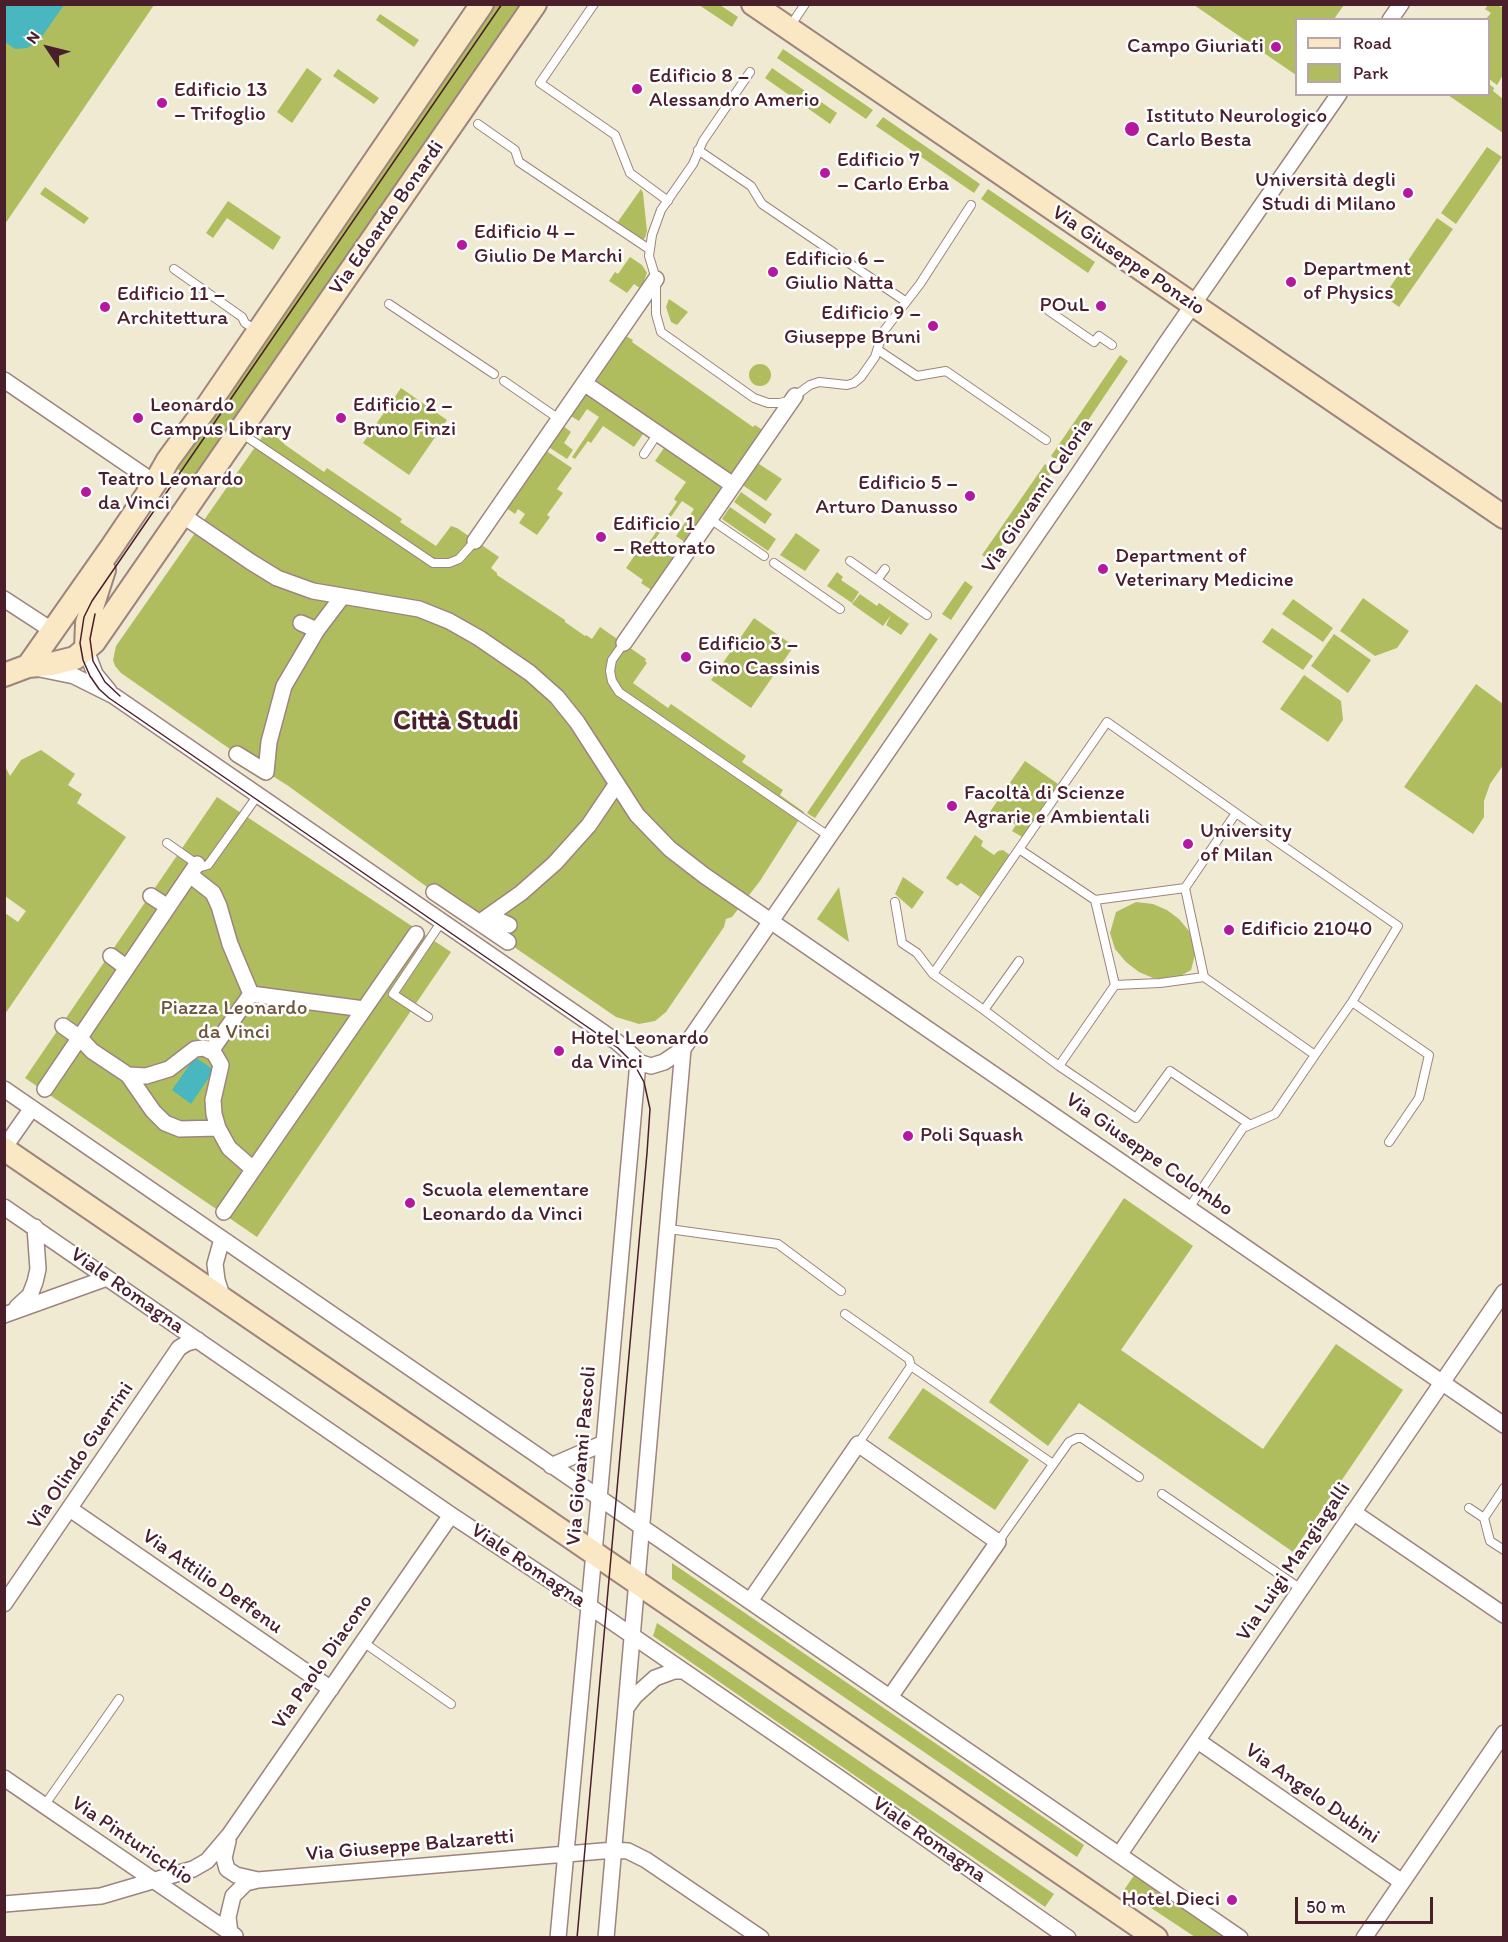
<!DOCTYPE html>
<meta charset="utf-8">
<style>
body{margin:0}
#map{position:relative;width:1508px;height:1942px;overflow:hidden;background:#f0ead3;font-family:Itim,sans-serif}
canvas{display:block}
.frame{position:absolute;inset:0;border:6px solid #4a1f2b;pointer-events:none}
.legend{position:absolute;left:1295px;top:18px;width:195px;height:78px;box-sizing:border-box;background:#fff;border:2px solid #b7a5aa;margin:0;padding:8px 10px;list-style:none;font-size:18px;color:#4a1f2b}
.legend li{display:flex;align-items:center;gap:12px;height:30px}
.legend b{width:30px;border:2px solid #b7a5aa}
.north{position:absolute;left:18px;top:18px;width:60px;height:60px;-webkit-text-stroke:4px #fff;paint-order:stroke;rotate:305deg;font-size:16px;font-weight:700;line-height:24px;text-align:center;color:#4a1f2b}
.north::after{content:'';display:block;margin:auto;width:21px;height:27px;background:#4a1f2b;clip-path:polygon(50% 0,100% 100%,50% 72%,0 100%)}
.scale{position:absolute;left:1295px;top:1897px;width:138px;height:27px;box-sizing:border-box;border:3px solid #4a1f2b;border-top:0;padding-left:8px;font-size:18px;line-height:21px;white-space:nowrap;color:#4a1f2b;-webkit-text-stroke:4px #fff;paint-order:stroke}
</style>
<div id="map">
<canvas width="1508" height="1942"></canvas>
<div class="frame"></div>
<ul class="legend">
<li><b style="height:8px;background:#fae7c3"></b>Road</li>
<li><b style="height:16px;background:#b0bd5f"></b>Park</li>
</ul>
<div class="north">N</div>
<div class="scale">50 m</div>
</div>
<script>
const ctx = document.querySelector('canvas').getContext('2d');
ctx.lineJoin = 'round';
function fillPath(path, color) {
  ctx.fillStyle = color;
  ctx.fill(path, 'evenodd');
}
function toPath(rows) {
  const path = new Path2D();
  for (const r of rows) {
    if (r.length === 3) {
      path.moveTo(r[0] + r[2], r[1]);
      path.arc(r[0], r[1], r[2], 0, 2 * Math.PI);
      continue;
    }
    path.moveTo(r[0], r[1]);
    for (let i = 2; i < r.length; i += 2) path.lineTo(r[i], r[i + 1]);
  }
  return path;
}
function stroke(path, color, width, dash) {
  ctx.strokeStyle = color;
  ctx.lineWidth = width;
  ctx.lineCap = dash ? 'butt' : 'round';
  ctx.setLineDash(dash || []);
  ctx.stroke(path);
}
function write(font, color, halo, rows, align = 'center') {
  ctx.font = font + ' Itim,sans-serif';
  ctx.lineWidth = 5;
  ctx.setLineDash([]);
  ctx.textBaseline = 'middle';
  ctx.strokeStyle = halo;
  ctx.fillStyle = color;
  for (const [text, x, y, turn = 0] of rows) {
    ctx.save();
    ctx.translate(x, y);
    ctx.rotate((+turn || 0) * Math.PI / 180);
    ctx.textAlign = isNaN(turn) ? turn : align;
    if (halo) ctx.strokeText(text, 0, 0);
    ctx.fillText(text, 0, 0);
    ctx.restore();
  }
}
const green = toPath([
 [5,5,154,5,5,224],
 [490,5,522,5,195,481,173,466],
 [699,5,720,5,738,17,732,27],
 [1194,5,1344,5,1334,19,1296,20,1296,75],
 [1488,5,1498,5,1503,8,1503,75,1497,85,1489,79,1488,20,1486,19,1491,13,1485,9],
 [380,14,419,40,414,47,376,20],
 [783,49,873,110,866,119,777,58],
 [307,68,322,79,292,123,277,112],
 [772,68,837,113,830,124,765,78],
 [338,69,379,98,374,104,333,76],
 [1489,84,1494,88,1493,91,1503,99,1503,133,1448,95,1488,94],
 [883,117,980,184,974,193,876,126],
 [1487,147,1502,157,1456,224,1441,213],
 [45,187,89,218,84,224,40,194],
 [641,189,643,193,647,231,645,238,641,240,617,223],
 [988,189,1095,262,1088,273,981,199],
 [228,201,281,237,273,250,227,218,213,238,206,233],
 [1437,218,1453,229,1399,307,1384,296],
 [630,257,642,265,647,273,641,289,634,284,627,293,609,281,615,272,618,274],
 [669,299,688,312,677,325,671,322,666,307],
 [624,335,633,340,632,342,753,427,755,425,764,431,731,479,591,383],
 [1120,355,1128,361,1060,462,1051,456],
 [760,375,11],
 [401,388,447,420,409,475,363,443],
 [586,390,645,431,634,447,603,426,591,443,588,441,575,459,572,457,599,417,587,409,579,421,569,415],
 [562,425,571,432,564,443,573,450,567,459,547,446],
 [267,430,284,443,284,444,324,472,327,468,402,519,400,522,436,546,451,526,457,528,499,557,491,568,497,573,497,575,565,620,565,622,585,636,586,635,592,639,600,627,646,659,645,661,647,663,633,683,668,708,671,704,746,756,742,762,783,790,780,795,804,812,760,881,732,917,726,919,724,927,666,1012,655,1021,639,1024,616,1017,434,892,287,785,237,754,121,673,115,666,113,660,116,646],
 [666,445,726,486,686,543,676,536,694,509,682,501,649,548,661,557,672,542,682,549,653,591,641,583,643,580,626,568,639,549,643,551,677,502,674,499,686,482,655,461],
 [545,450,572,468,557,489,563,493,547,515,550,517,537,535,519,523,525,514,518,509,515,514,505,507],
 [756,462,782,479,766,501,741,484],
 [1045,464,1053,470,991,561,982,555],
 [741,492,772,514,765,524,734,502],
 [730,507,776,539,768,551,722,519],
 [796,533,820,550,805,571,780,555],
 [837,572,843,577,841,580,859,592,852,603,827,586],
 [965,581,973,587,951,620,942,614],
 [860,594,877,606,879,603,909,624,901,635,886,625,891,615,883,626,852,604],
 [1363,598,1409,631,1397,648,1375,656,1340,631],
 [1293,599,1333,628,1323,642,1282,614],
 [754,618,794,646,751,708,711,680],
 [1272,628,1313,656,1303,670,1262,642],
 [930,633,938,639,815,818,807,813],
 [1334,634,1371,660,1348,693,1311,666],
 [1304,675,1341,701,1343,720,1328,742,1280,709],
 [1476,684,1503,704,1504,764,1490,784,1484,801,1484,817,1473,834,1404,787],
 [41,750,75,774,68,785,82,794,77,803,126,837,5,1014,5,913,18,922,26,911,5,896,5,766,10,776,21,760],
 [1025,761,1061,786,1024,838,1012,831,1016,825,1001,815,997,820,992,821,987,816],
 [217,797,451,952,257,1237,25,1078],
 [975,835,983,841,981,846,994,855,998,851,1003,850,1011,856,983,899,961,883,957,886,946,878],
 [903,877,924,892,912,909,895,894],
 [839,887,844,915,849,942,817,919],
 [1136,902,1153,904,1167,910,1179,919,1189,931,1196,951,1191,970,1173,980,1153,978,1139,972,1126,962,1115,949,1110,933,1116,912],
 [1124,1198,1193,1246,1121,1350,1263,1449,1336,1344,1403,1390,1293,1552,1079,1403,1048,1446,989,1402],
 [923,1388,1029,1460,995,1510,888,1438],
 [672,1563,1084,1845,1077,1857,672,1579],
 [657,1623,1054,1894,1045,1907,653,1636],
 [1135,1874,1228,1937,1195,1937,1124,1890]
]);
const water = toPath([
 [5,4,64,4,64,5,38,42,27,48,15,49,5,42],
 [195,1057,214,1070,191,1104,172,1090]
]);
const lane = toPath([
 [594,4,540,83,615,135,630,173,668,201],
 [789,28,805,4],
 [750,72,703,141,693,164,661,210,652,235,649,256,656,279,656,314,661,332,754,398,768,403,780,403,788,401,810,385,819,382,847,385,854,383,861,377,875,357,883,332,920,284,971,205],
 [478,124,515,150,519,162,649,249],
 [698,150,751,186,762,204,905,301],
 [174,269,242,317,245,323,256,330],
 [389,304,494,374],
 [1049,311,1094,342,1099,336,1112,345],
 [878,350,917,376,946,371,1046,440],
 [504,381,559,419],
 [241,433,433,563,449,563,459,559,475,541],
 [644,454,658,433],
 [710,519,764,556],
 [850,561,877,580],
 [774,563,840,609],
 [885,569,877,580,927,615],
 [624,643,612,660,610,671,612,681,619,692,830,837],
 [167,843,201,867,208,865,258,795],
 [1185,888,1236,813,1398,926,1352,1002,1315,1055],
 [1095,900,1019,849,1107,722,1236,813],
 [895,902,902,943,917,953,933,974,984,1010,1019,961],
 [933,974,1019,849],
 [1352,1002,1429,1055,1419,1098,1389,1142],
 [984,1010,1059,1066,1115,985],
 [428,1017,393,994,442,921],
 [1059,1066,1136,1118,1170,1071,1249,1124],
 [1189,1208,1243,1128,1275,1114,1315,1055,1204,977,1185,888,1095,900,1115,985,1160,983,1204,977],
 [669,1229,778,1244,841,1291],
 [845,1314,909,1359,911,1366,858,1444],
 [911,1366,1053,1464],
 [1162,1494,1301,1589],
 [1469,1508,1484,1518,1504,1488],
 [1484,1518,1490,1541,1504,1550],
 [998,1542,1069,1442,1077,1438,1082,1438,1139,1477],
 [363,1642,451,1704],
 [44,1806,119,1699]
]);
const street = toPath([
 [1390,20,1401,4],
 [4,380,155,483],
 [584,383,733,485],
 [182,515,251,562,277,578,313,591,419,609,449,621,479,638,530,673,557,697,577,722,637,815,670,849,705,876,1504,1425],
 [475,541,656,279],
 [4,599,53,631],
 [301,623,317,630],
 [624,643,795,396],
 [86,650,95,674,109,691],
 [40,669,74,676,114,696,617,1042,633,1056,638,1062,651,1066,664,1062,683,1049,1075,479,1167,342,1339,94],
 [237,754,266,772,269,742,284,686,317,630,342,597],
 [190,875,213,893,219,906,230,944,251,994,364,1009],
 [434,892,508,942],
 [151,896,168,907],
 [489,916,509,925],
 [480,922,521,893,555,863,589,825,616,785],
 [111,956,127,968],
 [63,1026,80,1038,92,1051,128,1075,146,1076,169,1069,195,1049,204,1048,214,1053,221,1065,213,1100,214,1114,218,1128,229,1148,253,1169],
 [211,1051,251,994],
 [128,1075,153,1111,165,1123,180,1129,218,1128],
 [4,1089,1240,1938],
 [45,1089,197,864],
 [4,1148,32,1108],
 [4,1207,451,1515,589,1606,838,1777,1068,1938],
 [224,1212,416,934],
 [222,1239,215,1264,217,1280,223,1299],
 [17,1307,30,1295,35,1282,38,1269,35,1227],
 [4,1315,107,1278],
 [551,1466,604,1443],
 [70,1509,331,1689],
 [1353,1512,1504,1615],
 [750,1601,858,1444,998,1542,890,1697],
 [4,1604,179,1348,187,1343,198,1340],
 [626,1708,635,1696,655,1678,674,1671,683,1671],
 [1198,1741,1402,1882],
 [4,1778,235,1936],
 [228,1841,224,1858,227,1869,236,1875,258,1880],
 [1119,1855,1504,1292],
 [4,1904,101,1896,193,1869,207,1861,230,1834,451,1515],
 [230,1933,228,1917,233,1896,246,1883,258,1880,614,1850,628,1851,646,1860,761,1938],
 [558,1938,599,1499,638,1062],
 [606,1938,683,1049],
 [1364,1938,1504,1733]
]);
const secondary = toPath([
 [753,4,1504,517],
 [86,650,87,623,104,570],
 [28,666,111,548,155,483,168,460,206,408,482,4],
 [4,675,28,666,51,664,75,658,94,642,535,4],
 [4,1149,1156,1938]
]);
const tram = toPath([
 [502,4,92,601,84,617,80,643,83,660,90,676,99,689,109,698,618,1048,634,1064,644,1082,650,1109,647,1153,577,1938],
 [95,614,90,639,93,661,105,682,120,696]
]);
const markers = [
 [1276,47,6,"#b5179e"],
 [637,89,6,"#b5179e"],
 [162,103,6,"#b5179e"],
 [1132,129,8,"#b5179e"],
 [825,173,6,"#b5179e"],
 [1408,193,6,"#b5179e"],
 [462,245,6,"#b5179e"],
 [773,272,6,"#b5179e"],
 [1291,282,6,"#b5179e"],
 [1101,306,6,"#b5179e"],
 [105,307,6,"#b5179e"],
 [933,326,6,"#b5179e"],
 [138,418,6,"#b5179e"],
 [341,418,6,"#b5179e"],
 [86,492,6,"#b5179e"],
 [970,496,6,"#b5179e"],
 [601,537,6,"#b5179e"],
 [1103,569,6,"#b5179e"],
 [686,657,6,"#b5179e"],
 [952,806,6,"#b5179e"],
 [1188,844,6,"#b5179e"],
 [1229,930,6,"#b5179e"],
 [559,1051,6,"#b5179e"],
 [908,1136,6,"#b5179e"],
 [410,1203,6,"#b5179e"],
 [1232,1900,6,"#b5179e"]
];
const poiNames = [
 ["Campo Giuriati",1264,47,"right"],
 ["Edificio 8 –",649,77],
 ["Alessandro Amerio",649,101],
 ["Edificio 13",174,91],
 ["– Trifoglio",174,115],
 ["Istituto Neurologico",1146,117],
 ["Carlo Besta",1146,141],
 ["Edificio 7",837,161],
 ["– Carlo Erba",837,185],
 ["Università degli",1396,181,"right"],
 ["Studi di Milano",1396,205,"right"],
 ["Edificio 4 –",474,233],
 ["Giulio De Marchi",474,257],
 ["Edificio 6 –",785,260],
 ["Giulio Natta",785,284],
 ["Department",1303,270],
 ["of Physics",1303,294],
 ["Edificio 11 –",117,295],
 ["Architettura",117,319],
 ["POuL",1089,306,"right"],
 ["Edificio 9 –",921,314,"right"],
 ["Giuseppe Bruni",921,338,"right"],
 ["Leonardo",150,406],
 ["Campus Library",150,430],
 ["Edificio 2 –",353,406],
 ["Bruno Finzi",353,430],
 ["Teatro Leonardo",98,480],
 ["da Vinci",98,504],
 ["Edificio 5 –",958,484,"right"],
 ["Arturo Danusso",958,508,"right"],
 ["Edificio 1",613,525],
 ["– Rettorato",613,549],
 ["Department of",1115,557],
 ["Veterinary Medicine",1115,581],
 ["Edificio 3 –",698,645],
 ["Gino Cassinis",698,669],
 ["Facoltà di Scienze",964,794],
 ["Agrarie e Ambientali",964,818],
 ["University",1200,832],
 ["of Milan",1200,856],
 ["Edificio 21040",1241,930],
 ["Hotel Leonardo",571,1039],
 ["da Vinci",571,1063],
 ["Poli Squash",920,1136],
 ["Scuola elementare",422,1191],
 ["Leonardo da Vinci",422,1215],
 ["Hotel Dieci",1220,1900,"right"]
];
const streetNames = [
 ["Via Edoardo Bonardi",387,218,-55],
 ["Via Giuseppe Ponzio",1128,261,34],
 ["Via Giovanni Celoria",1038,496,-56],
 ["Via Giuseppe Colombo",1149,1155,35],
 ["Viale Romagna",127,1291,35],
 ["Via Olindo Guerrini",81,1456,-56],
 ["Via Giovanni Pascoli",582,1456,-85],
 ["Via Luigi Mangiagalli",1294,1562,-56],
 ["Viale Romagna",528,1566,34],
 ["Via Attilio Deffenu",212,1582,35],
 ["Via Paolo Diacono",323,1662,-55],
 ["Via Angelo Dubini",1312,1794,35],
 ["Viale Romagna",929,1840,35],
 ["Via Pinturicchio",132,1841,34],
 ["Via Giuseppe Balzaretti",410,1846,-5]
];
const parkNames = [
 ["Piazza Leonardo",234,1009],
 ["da Vinci",234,1033]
];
const districtNames = [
 ["Città Studi",456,722]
];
fillPath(green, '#b0bd5f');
fillPath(water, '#48b7bf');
stroke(lane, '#9d847f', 10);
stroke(street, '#9d847f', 18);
stroke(secondary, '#9d847f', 26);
stroke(lane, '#fff', 8);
stroke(street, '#fff', 15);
stroke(secondary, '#fae7c3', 22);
stroke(tram, '#4a1f2b', 1.5);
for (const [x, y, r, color] of markers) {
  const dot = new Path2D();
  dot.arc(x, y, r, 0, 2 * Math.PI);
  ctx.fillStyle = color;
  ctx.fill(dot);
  stroke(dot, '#fff', 2);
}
write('21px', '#4a1f2b', '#fff', poiNames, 'left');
write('21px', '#4a1f2b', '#fff', streetNames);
write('21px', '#6e563d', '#fff', parkNames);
write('bold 27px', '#4a1f2b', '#fff', districtNames);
</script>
